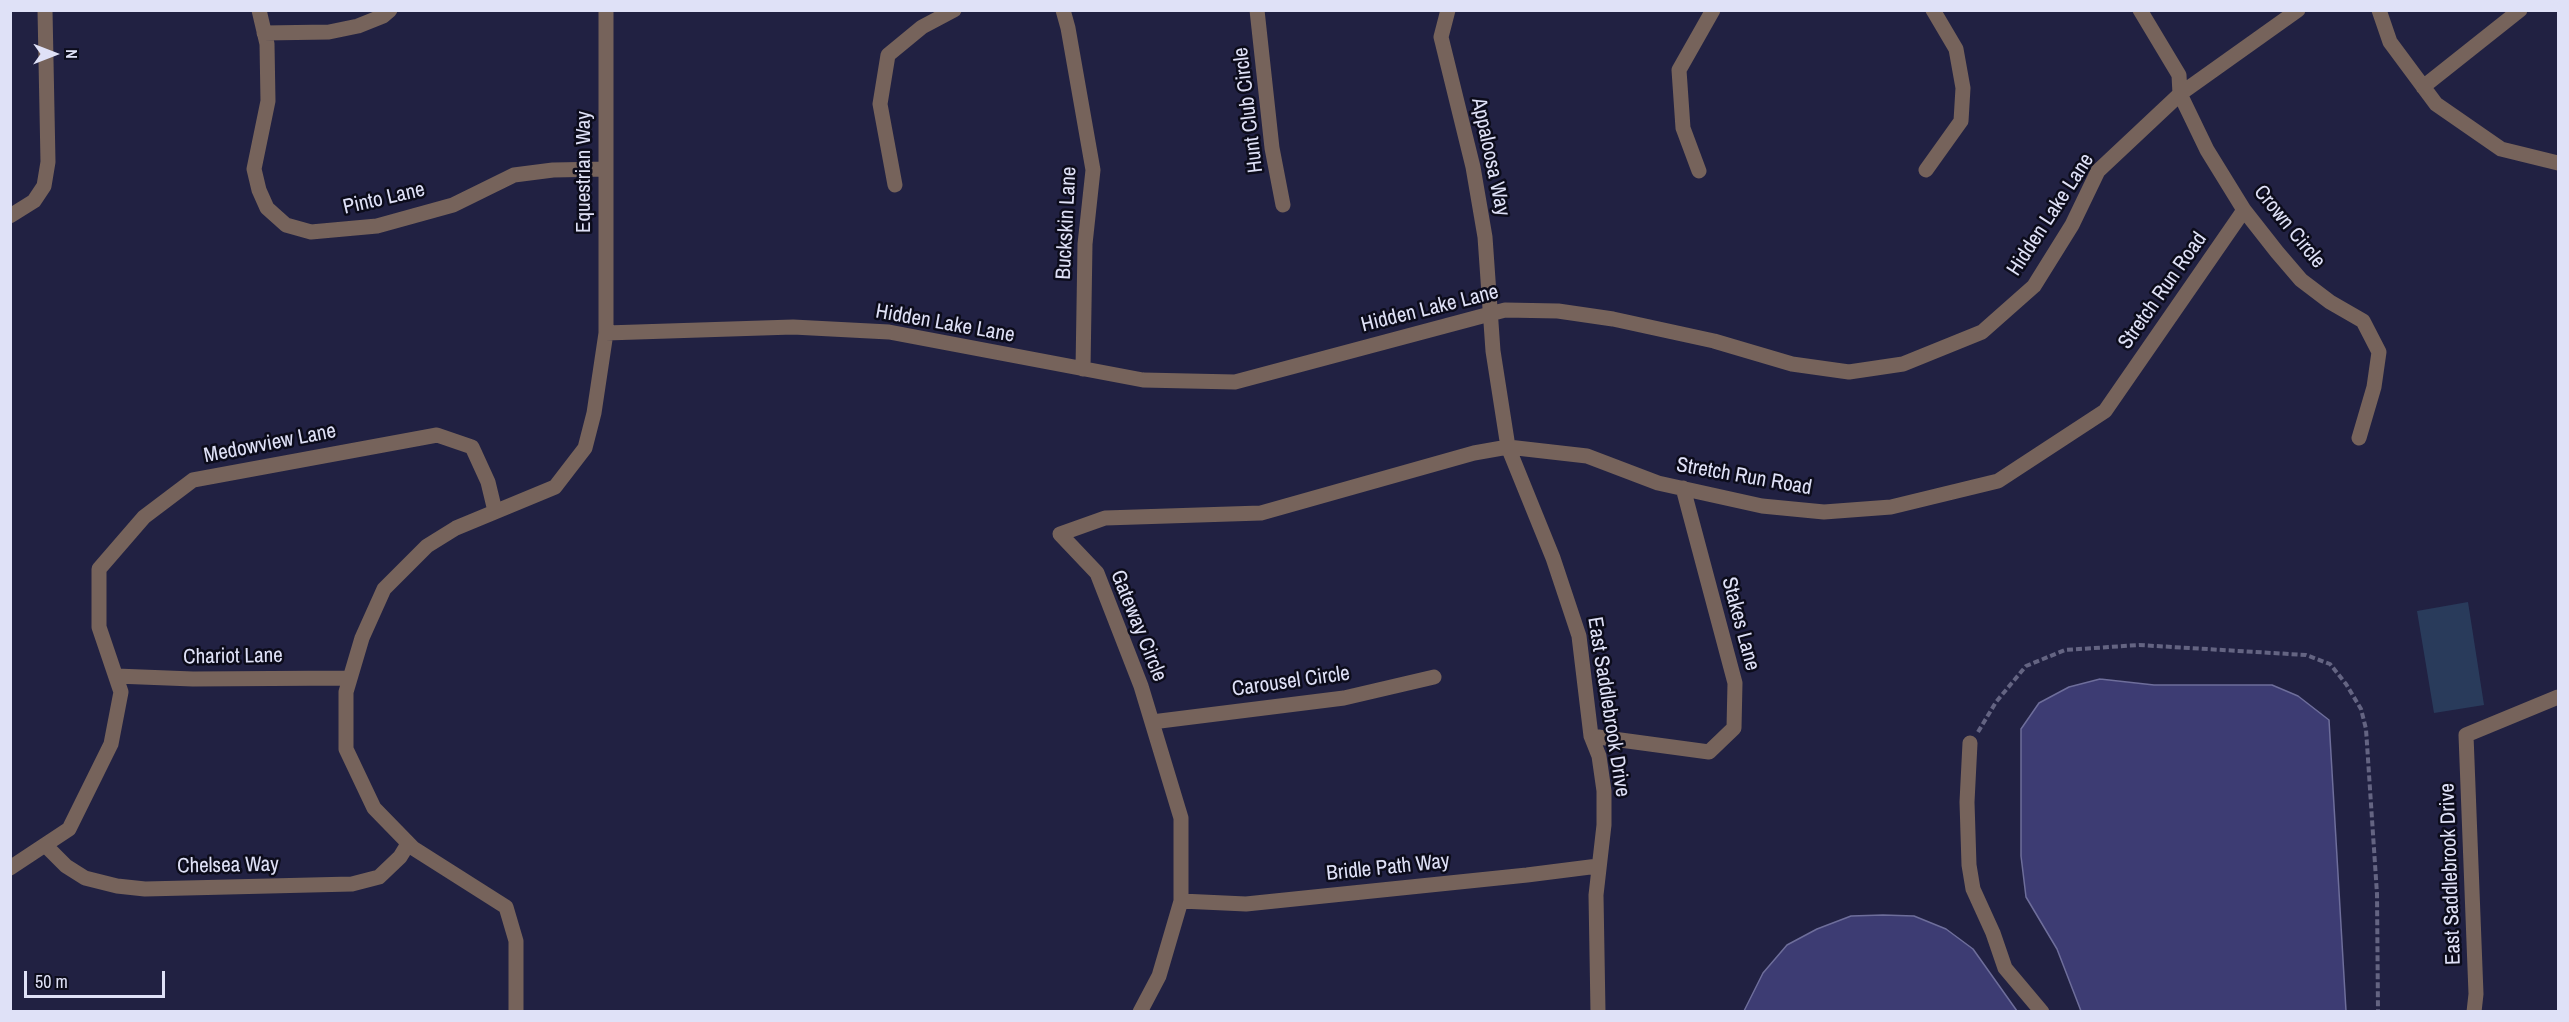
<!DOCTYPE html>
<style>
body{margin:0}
#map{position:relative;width:2569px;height:1022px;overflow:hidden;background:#212142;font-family:"Archivo Narrow",sans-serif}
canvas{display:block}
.frame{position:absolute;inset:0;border:12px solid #dfe1f7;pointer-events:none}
.north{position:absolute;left:24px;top:24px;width:60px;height:60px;-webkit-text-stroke:4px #0c0c1b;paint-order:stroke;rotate:90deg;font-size:16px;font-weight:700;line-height:24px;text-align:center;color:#dfe1f7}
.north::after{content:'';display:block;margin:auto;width:21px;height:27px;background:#dfe1f7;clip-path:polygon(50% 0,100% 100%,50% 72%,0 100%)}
.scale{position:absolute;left:24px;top:971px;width:141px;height:27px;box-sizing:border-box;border:3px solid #dfe1f7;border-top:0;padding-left:8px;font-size:18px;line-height:21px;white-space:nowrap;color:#dfe1f7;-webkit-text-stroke:4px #0c0c1b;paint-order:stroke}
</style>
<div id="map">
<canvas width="2569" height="1022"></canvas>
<div class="frame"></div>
<div class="north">N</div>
<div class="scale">50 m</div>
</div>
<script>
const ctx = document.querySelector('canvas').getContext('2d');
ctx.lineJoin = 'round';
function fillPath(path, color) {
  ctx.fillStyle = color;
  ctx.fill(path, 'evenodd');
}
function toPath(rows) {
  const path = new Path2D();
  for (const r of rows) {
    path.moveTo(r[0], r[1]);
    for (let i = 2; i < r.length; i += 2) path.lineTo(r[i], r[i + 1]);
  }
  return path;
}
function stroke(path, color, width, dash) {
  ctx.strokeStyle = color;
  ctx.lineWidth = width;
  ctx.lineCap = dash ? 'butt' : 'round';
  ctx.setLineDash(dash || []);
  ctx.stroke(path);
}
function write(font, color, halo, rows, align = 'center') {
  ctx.font = font + ' "Archivo Narrow",sans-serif';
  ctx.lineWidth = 5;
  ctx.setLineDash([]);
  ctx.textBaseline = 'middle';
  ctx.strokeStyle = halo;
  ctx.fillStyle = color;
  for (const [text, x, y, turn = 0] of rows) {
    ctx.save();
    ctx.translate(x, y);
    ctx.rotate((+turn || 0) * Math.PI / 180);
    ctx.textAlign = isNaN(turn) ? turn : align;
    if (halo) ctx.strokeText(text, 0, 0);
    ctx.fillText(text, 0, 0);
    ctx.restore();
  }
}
const water = toPath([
 [2100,679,2154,685,2272,685,2298,696,2329,720,2346,1011,2081,1011,2057,949,2026,897,2021,856,2021,729,2039,703,2069,687,2100,679],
 [1883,915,1914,916,1946,929,1973,949,2017,1011,1744,1011,1763,973,1787,945,1817,929,1851,916,1883,915]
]);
const building = toPath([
 [2468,602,2484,705,2434,713,2417,611]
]);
const path = toPath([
 [1978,732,1996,702,2026,666,2065,650,2139,645,2306,655,2330,664,2346,684,2361,709,2366,729,2377,894,2378,1012]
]);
const minor = toPath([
 [259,10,267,44,268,101,254,169,259,190,267,208,286,225,311,232,377,226,453,205,514,175,553,170,606,169],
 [1063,10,1068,28,1093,170,1085,244,1083,369],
 [1257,10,1272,148,1283,205],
 [1448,10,1441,37,1473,167,1485,237,1493,351,1508,447,1553,558,1579,636,1591,736,1599,756,1604,791,1604,825,1596,895,1598,1012],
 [2140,10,2179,75,2180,94,2207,150,2244,210,2277,252,2301,280,2330,302,2363,321,2379,352,2374,387,2359,438],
 [2379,10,2390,42,2436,104,2501,149,2558,163],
 [264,33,329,32,358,26,383,16,390,10],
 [2423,87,2520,10],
 [1926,170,1961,121,1963,88,1956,49,1933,10],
 [1699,171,1683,128,1679,70,1713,10],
 [895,185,880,104,888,55,922,27,954,10],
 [10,216,34,201,44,186,48,162,45,10],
 [606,333,793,327,889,332,1143,380,1235,382,1505,310,1558,311,1613,319,1714,341,1792,364,1849,372,1903,364,1982,332,2034,286,2072,225,2098,171,2180,94,2298,10],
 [116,676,193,679,350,678],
 [1152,722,1344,698,1434,677],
 [1591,736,1709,752,1734,728,1735,683,1683,488],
 [1970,743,1967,802,1969,865,1973,889,1993,933,2005,968,2042,1012],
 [45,845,66,866,85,878,117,886,145,889,352,884,379,877,400,857,408,844],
 [10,868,69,829,111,744,121,692,99,627,99,569,144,517,193,480,437,435,472,447,488,482,495,511],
 [1181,901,1246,904,1527,875,1598,866],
 [516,1012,516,941,506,907,413,848,374,808,346,749,346,692,362,638,384,589,427,546,456,528,555,487,585,448,594,413,606,333,606,10],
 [1140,1012,1159,976,1181,901,1181,818,1141,686,1097,573,1060,534,1105,518,1261,513,1474,453,1508,447,1587,456,1658,483,1762,506,1824,512,1891,507,1998,481,2105,411,2244,210],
 [2474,1012,2476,994,2466,735,2558,697]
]);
const streetNames = [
 ["Hunt Club Circle",1249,110,-97],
 ["Appaloosa Way",1490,157,78],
 ["Equestrian Way",584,172,-90],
 ["Pinto Lane",384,199,-13],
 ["Hidden Lake Lane",2051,215,-57],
 ["Buckskin Lane",1067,223,-87],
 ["Crown Circle",2289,227,51],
 ["Stretch Run Road",2163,291,-55],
 ["Hidden Lake Lane",1430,309,-14],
 ["Hidden Lake Lane",945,324,10],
 ["Medowview Lane",270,444,-11],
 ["Stretch Run Road",1744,477,10],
 ["Stakes Lane",1740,624,75],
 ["Gateway Circle",1138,626,68],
 ["Chariot Lane",233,657,-1],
 ["Carousel Circle",1291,682,-8],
 ["East Saddlebrook Drive",1608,707,81],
 ["Chelsea Way",228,866,-1],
 ["Bridle Path Way",1388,868,-6],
 ["East Saddlebrook Drive",2451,874,-92]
];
fillPath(water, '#3d3c73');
stroke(water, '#6e6e9b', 1.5);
fillPath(building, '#293b5b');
stroke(path, '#646482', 4, [6, 3]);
stroke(minor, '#76635b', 15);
write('21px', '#dfe1f7', '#0c0c1b', streetNames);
</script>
